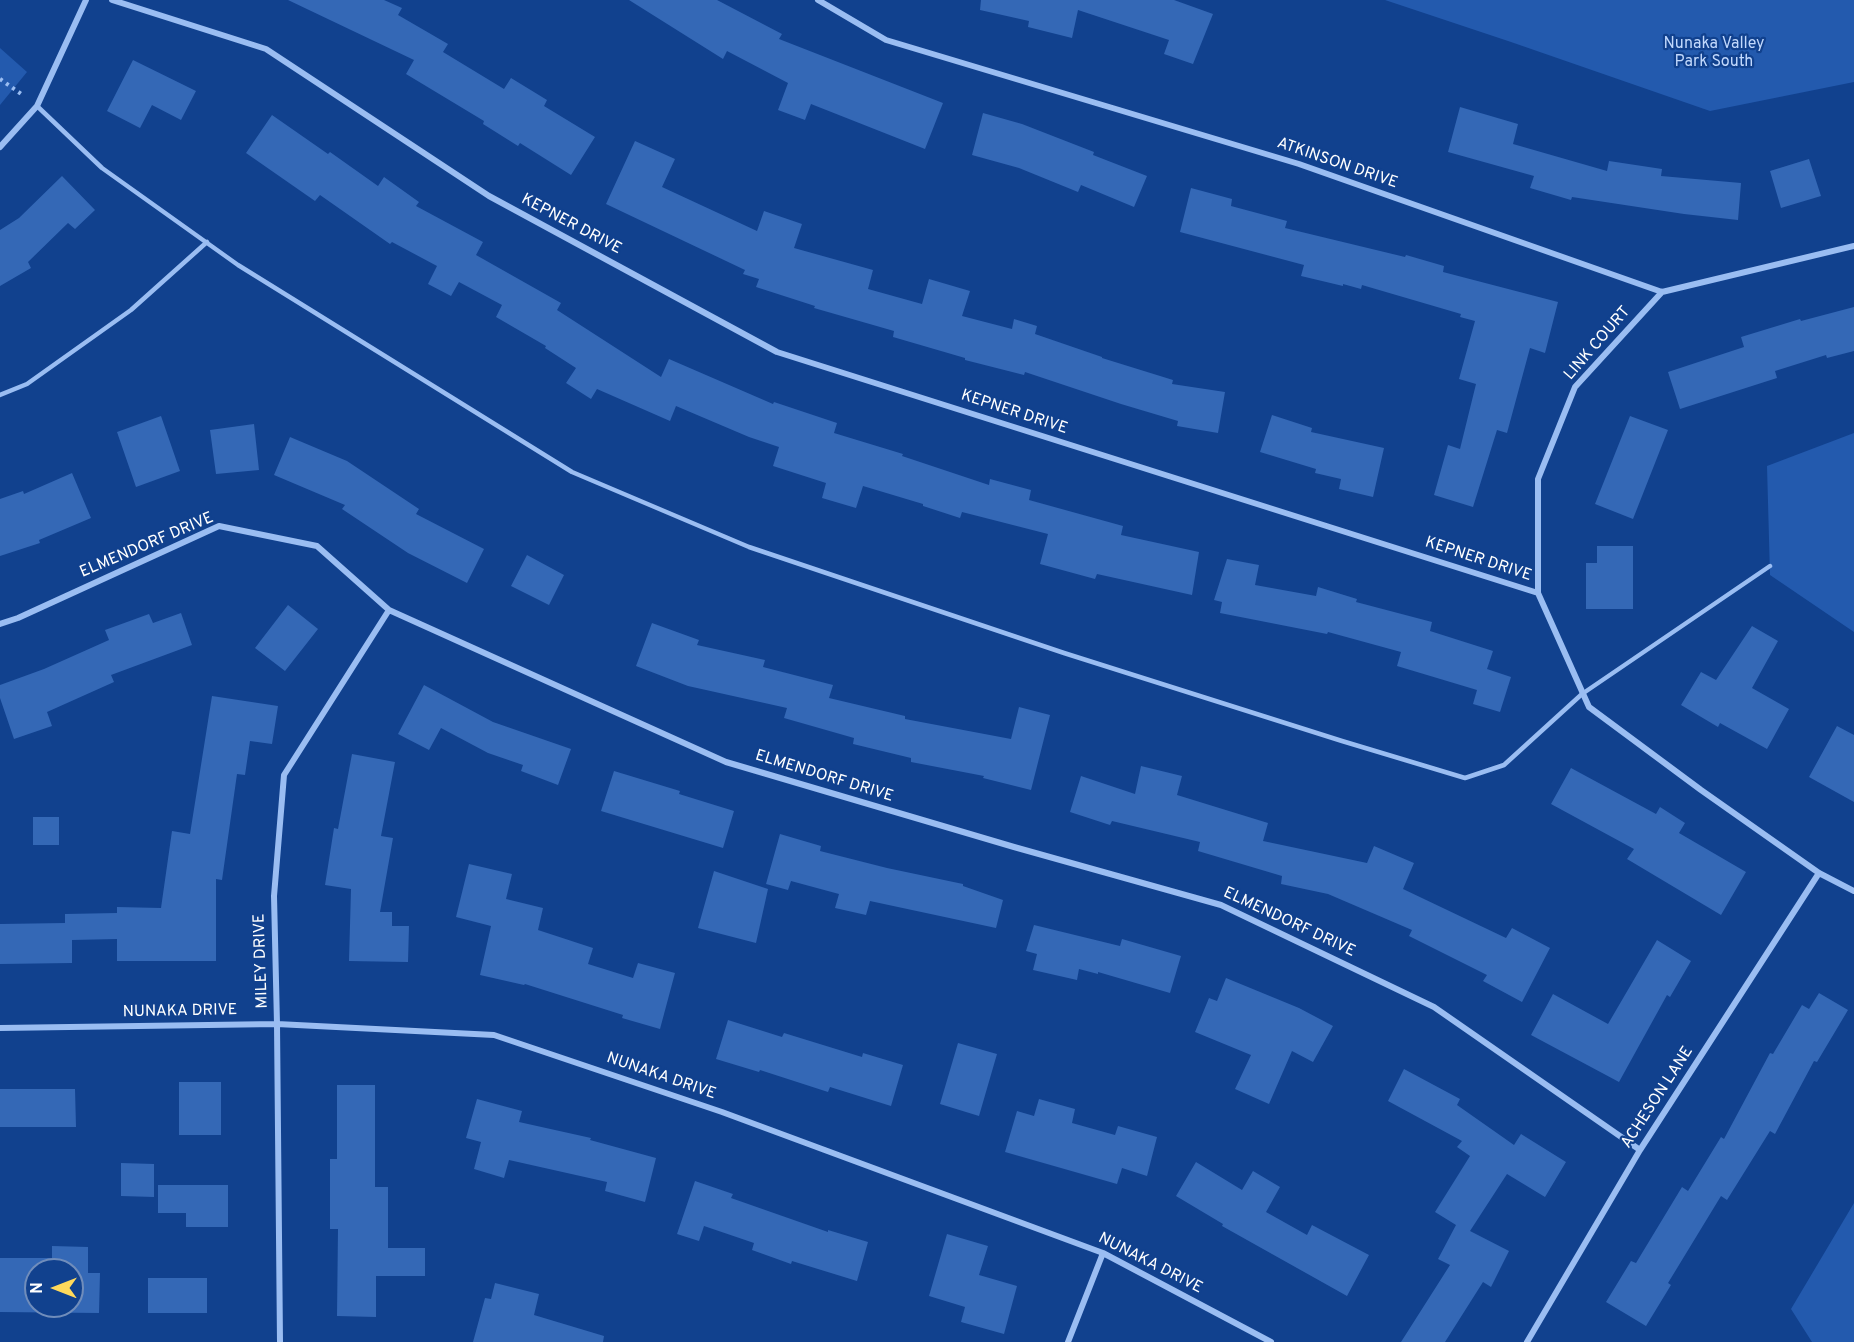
<!DOCTYPE html>
<style>
body{margin:0}
#map{position:relative;width:1854px;height:1342px;overflow:hidden;background:#11418e;font-family:Overpass,sans-serif}
canvas{display:block}
.north{position:absolute;left:24px;top:1258px;width:60px;height:60px;box-sizing:border-box;background:#11418e;border:2px solid #708dbb;border-radius:50%;rotate:270deg;font-size:16px;font-weight:700;line-height:24px;text-align:center;color:#fff}
.north::after{content:'';display:block;margin:auto;width:21px;height:27px;background:#ffd95b;clip-path:polygon(50% 0,100% 100%,50% 72%,0 100%)}
</style>
<div id="map">
<canvas width="1854" height="1342"></canvas>
<div class="north">N</div>
</div>
<script>
const ctx = document.querySelector('canvas').getContext('2d');
ctx.lineJoin = 'round';
function fillPath(path, color) {
  ctx.fillStyle = color;
  ctx.fill(path, 'evenodd');
}
function toPath(rows) {
  const path = new Path2D();
  for (const r of rows) {
    path.moveTo(r[0], r[1]);
    for (let i = 2; i < r.length; i += 2) path.lineTo(r[i], r[i + 1]);
  }
  return path;
}
function stroke(path, color, width, dash) {
  ctx.strokeStyle = color;
  ctx.lineWidth = width;
  ctx.lineCap = dash ? 'butt' : 'round';
  ctx.setLineDash(dash || []);
  ctx.stroke(path);
}
function write(font, color, halo, rows, align = 'center') {
  ctx.font = font + ' Overpass,sans-serif';
  ctx.lineWidth = 4.5;
  ctx.setLineDash([]);
  ctx.textBaseline = 'middle';
  ctx.strokeStyle = halo;
  ctx.fillStyle = color;
  for (const [text, x, y, turn = 0] of rows) {
    ctx.save();
    ctx.translate(x, y);
    ctx.rotate((+turn || 0) * Math.PI / 180);
    ctx.textAlign = isNaN(turn) ? turn : align;
    if (halo) ctx.strokeText(text, 0, 0);
    ctx.fillText(text, 0, 0);
    ctx.restore();
  }
}
const green = toPath([
 [1385,0,1854,0,1854,82,1710,111,1511,42],
 [0,48,27,72,0,105],
 [1854,433,1854,632,1770,575,1767,466],
 [1854,1203,1854,1342,1812,1342,1791,1309]
]);
const building = toPath([
 [288,0,384,0,402,8,398,15,448,44,443,52,504,89,511,78,547,100,544,106,595,137,571,175,520,143,518,146,483,124,484,121,406,74,414,60],
 [629,0,717,0,782,34,779,39,943,103,925,149,811,104,805,120,778,110,788,83,727,51,723,59],
 [981,0,1174,0,1213,14,1193,64,1164,54,1169,40,1078,10,1072,38,1028,27,1029,21,980,10],
 [133,60,196,91,181,120,152,105,140,128,107,111],
 [1460,107,1518,124,1513,144,1607,171,1609,161,1662,169,1661,176,1741,183,1738,220,1684,214,1572,197,1571,200,1530,188,1534,176,1448,152],
 [983,113,1022,124,1094,152,1093,155,1147,176,1134,207,1081,185,1078,192,1019,168,972,155],
 [272,115,328,154,330,152,378,186,384,177,419,202,416,206,483,242,476,255,561,303,557,310,661,377,669,359,773,404,774,402,837,423,834,433,903,454,902,456,989,485,990,479,1031,490,1029,500,1123,526,1121,535,1199,552,1192,595,1097,574,1095,579,1040,564,1048,534,962,512,960,518,923,506,923,504,863,486,856,508,822,498,826,483,773,466,779,447,749,437,676,406,670,421,597,389,591,399,566,383,576,368,545,348,546,346,496,317,502,305,459,282,451,296,428,284,437,266,392,242,390,244,320,195,315,201,246,153],
 [635,141,675,159,662,187,757,231,764,211,802,224,794,248,873,270,868,289,922,304,929,279,970,291,962,316,1012,329,1014,319,1037,326,1035,334,1102,357,1102,358,1173,380,1172,384,1225,392,1218,433,1177,426,1178,421,1121,404,1025,372,1024,375,965,360,965,358,893,337,894,331,814,308,815,306,756,287,759,279,743,274,745,270,606,204],
 [1809,159,1821,196,1781,208,1770,171],
 [62,176,95,210,75,229,68,223,28,262,31,268,0,286,0,230,19,218],
 [1191,188,1232,199,1231,206,1287,221,1285,228,1405,257,1406,255,1444,266,1443,272,1558,302,1545,353,1530,348,1507,433,1497,430,1473,507,1434,495,1448,445,1460,449,1476,384,1459,379,1475,321,1460,317,1461,314,1362,285,1361,289,1343,284,1343,286,1301,276,1304,265,1180,232],
 [1854,307,1854,351,1827,358,1826,355,1775,371,1777,378,1680,409,1668,372,1744,347,1741,337,1800,319,1801,321],
 [1272,415,1312,428,1311,432,1384,448,1373,497,1339,489,1341,479,1315,473,1316,469,1260,452],
 [161,416,180,471,136,487,117,432],
 [1630,416,1668,430,1633,519,1595,504],
 [254,424,259,470,216,474,210,430],
 [290,437,347,461,419,509,416,514,484,549,467,583,408,553,342,509,345,505,274,475],
 [72,473,91,518,39,540,40,543,0,556,0,499,23,491,24,494],
 [1597,546,1633,546,1633,609,1586,609,1586,563,1597,563],
 [527,555,564,575,549,605,511,586],
 [1227,559,1259,565,1255,585,1316,596,1318,587,1357,599,1356,602,1432,622,1430,631,1493,651,1487,669,1511,677,1500,712,1473,704,1477,690,1397,666,1401,652,1328,632,1327,634,1220,613,1222,602,1214,600],
 [288,605,318,629,285,671,255,648],
 [181,613,192,645,111,675,114,682,47,712,52,726,14,739,0,698,0,685,44,669,109,640,105,630,149,614,153,623],
 [652,623,699,640,697,645,765,660,763,667,833,685,829,698,905,716,905,719,1011,739,1019,707,1050,715,1031,790,983,778,984,776,911,762,911,758,853,744,854,738,784,718,787,708,688,686,636,666],
 [1752,626,1778,641,1752,688,1789,709,1767,749,1720,723,1718,727,1681,705,1701,672,1716,680],
 [424,685,493,722,571,749,558,785,521,771,523,765,488,753,441,728,429,750,398,734],
 [212,696,278,706,272,744,250,741,245,775,237,774,222,880,216,879,216,961,117,961,117,939,72,940,72,963,0,964,0,924,65,923,65,914,117,913,117,907,161,908,172,831,190,834],
 [1837,726,1854,735,1854,802,1809,777],
 [352,754,395,762,381,836,393,838,380,912,392,912,392,926,409,926,408,962,349,961,351,889,325,885,334,828,338,829],
 [1141,766,1182,776,1177,795,1268,823,1263,841,1367,863,1374,846,1414,863,1403,889,1506,938,1512,928,1550,948,1522,1002,1483,981,1487,975,1409,936,1412,930,1328,894,1281,884,1282,876,1198,851,1200,842,1112,821,1110,825,1070,812,1081,776,1135,794],
 [1571,768,1656,814,1660,807,1685,823,1679,833,1746,872,1721,915,1627,859,1634,849,1551,804],
 [614,771,680,791,679,794,734,811,723,848,601,811],
 [33,817,59,817,59,845,33,845],
 [780,834,821,846,820,851,887,868,963,884,963,886,1003,900,996,928,870,901,866,915,835,908,839,894,791,881,788,890,766,884],
 [469,864,512,874,506,899,543,908,538,930,593,948,588,964,633,978,638,963,675,973,660,1029,622,1018,623,1015,525,984,524,985,480,975,491,926,456,917],
 [714,871,768,889,756,943,698,928],
 [1034,925,1120,946,1122,939,1181,956,1170,993,1098,972,1098,974,1079,969,1077,980,1033,970,1037,954,1026,951],
 [1657,940,1691,961,1670,997,1667,995,1619,1082,1531,1035,1553,994,1608,1024],
 [1226,978,1299,1008,1333,1026,1313,1062,1292,1051,1269,1104,1235,1089,1251,1055,1195,1032,1209,998,1217,1001],
 [1819,993,1848,1010,1817,1062,1814,1061,1775,1134,1770,1131,1727,1200,1721,1196,1668,1283,1671,1285,1646,1326,1606,1302,1631,1261,1636,1263,1682,1187,1688,1191,1721,1137,1724,1139,1770,1053,1773,1054,1802,1005,1809,1009],
 [728,1020,782,1037,784,1033,862,1057,863,1053,903,1065,891,1106,830,1087,828,1092,760,1070,759,1072,716,1059],
 [958,1043,997,1054,979,1116,940,1104],
 [1404,1069,1460,1099,1457,1105,1514,1145,1521,1134,1566,1162,1545,1197,1507,1174,1470,1231,1509,1251,1491,1287,1483,1282,1445,1342,1401,1342,1450,1265,1438,1259,1456,1225,1435,1212,1470,1156,1457,1147,1462,1141,1388,1101],
 [179,1082,221,1082,221,1135,179,1135],
 [337,1085,375,1085,375,1187,388,1187,388,1248,425,1248,425,1276,376,1276,376,1317,337,1316,338,1229,330,1229,330,1159,337,1159],
 [0,1089,75,1089,76,1127,0,1127],
 [477,1099,522,1111,519,1122,591,1138,590,1140,656,1158,645,1202,605,1191,607,1182,509,1160,504,1178,474,1169,481,1142,466,1138],
 [1039,1099,1075,1109,1072,1123,1115,1135,1118,1126,1157,1137,1147,1176,1122,1168,1117,1184,1005,1152,1017,1111,1034,1116],
 [1196,1162,1242,1190,1253,1171,1280,1187,1266,1212,1307,1235,1312,1225,1369,1255,1347,1296,1222,1226,1223,1224,1176,1196],
 [121,1163,154,1164,154,1197,121,1196],
 [695,1181,733,1194,731,1198,828,1232,828,1230,868,1242,857,1281,792,1261,791,1264,752,1250,754,1243,704,1226,699,1241,677,1234],
 [158,1185,228,1185,228,1227,186,1227,186,1213,158,1213],
 [947,1234,988,1246,979,1275,1017,1286,1004,1334,961,1322,965,1307,929,1296],
 [52,1246,88,1247,88,1273,100,1273,99,1313,0,1312,0,1258,52,1258],
 [36,1270,72,1270,72,1306,36,1306],
 [148,1278,207,1278,207,1313,148,1313],
 [495,1283,539,1294,534,1315,604,1336,603,1342,473,1342,485,1298,491,1299]
]);
const path = toPath([
 [0,79,24,96]
]);
const lane = toPath([
 [37,106,102,168,238,265,572,472,749,547,1064,653,1342,741,1465,778,1504,765,1582,694,1770,566],
 [0,395,27,384,131,310,207,242]
]);
const street = toPath([
 [112,0,266,49,489,196,777,352,1538,593],
 [818,0,886,40,1299,164,1662,292,1854,246],
 [0,147,37,106,86,0],
 [1662,292,1575,387,1538,479,1538,593,1589,707,1701,790,1819,873,1854,891],
 [0,624,18,618,219,526,317,546,389,610,726,762,1014,847,1221,905,1434,1007,1640,1150],
 [0,1028,277,1024,494,1035,722,1112,1103,1253,1271,1342],
 [280,1342,277,1024,274,896,284,775,389,610],
 [1068,1342,1103,1253],
 [1527,1342,1640,1150,1819,873]
]);
const parkNames = [
 ["Nunaka Valley",1714,45],
 ["Park South",1714,63]
];
const streetNames = [
 ["ATKINSON DRIVE",1337,164,19],
 ["KEPNER DRIVE",571,225,28],
 ["LINK COURT",1598,344,-49],
 ["KEPNER DRIVE",1014,413,18],
 ["ELMENDORF DRIVE",147,546,-23],
 ["KEPNER DRIVE",1478,560,18],
 ["ELMENDORF DRIVE",824,777,17],
 ["ELMENDORF DRIVE",1289,923,25],
 ["MILEY DRIVE",262,961,-92],
 ["NUNAKA DRIVE",180,1012,-1],
 ["NUNAKA DRIVE",661,1077,19],
 ["ACHESON LANE",1658,1098,-57],
 ["NUNAKA DRIVE",1150,1264,27]
];
fillPath(green, '#235aae');
fillPath(building, '#3468b6');
stroke(path, '#9abdf2', 4, [3, 4.5]);
stroke(lane, '#9abdf2', 4.5);
stroke(street, '#9abdf2', 6);
write('16px', '#c2d9fd', '#11418e', parkNames);
write('16px', '#fff', '#11418e', streetNames);
</script>
